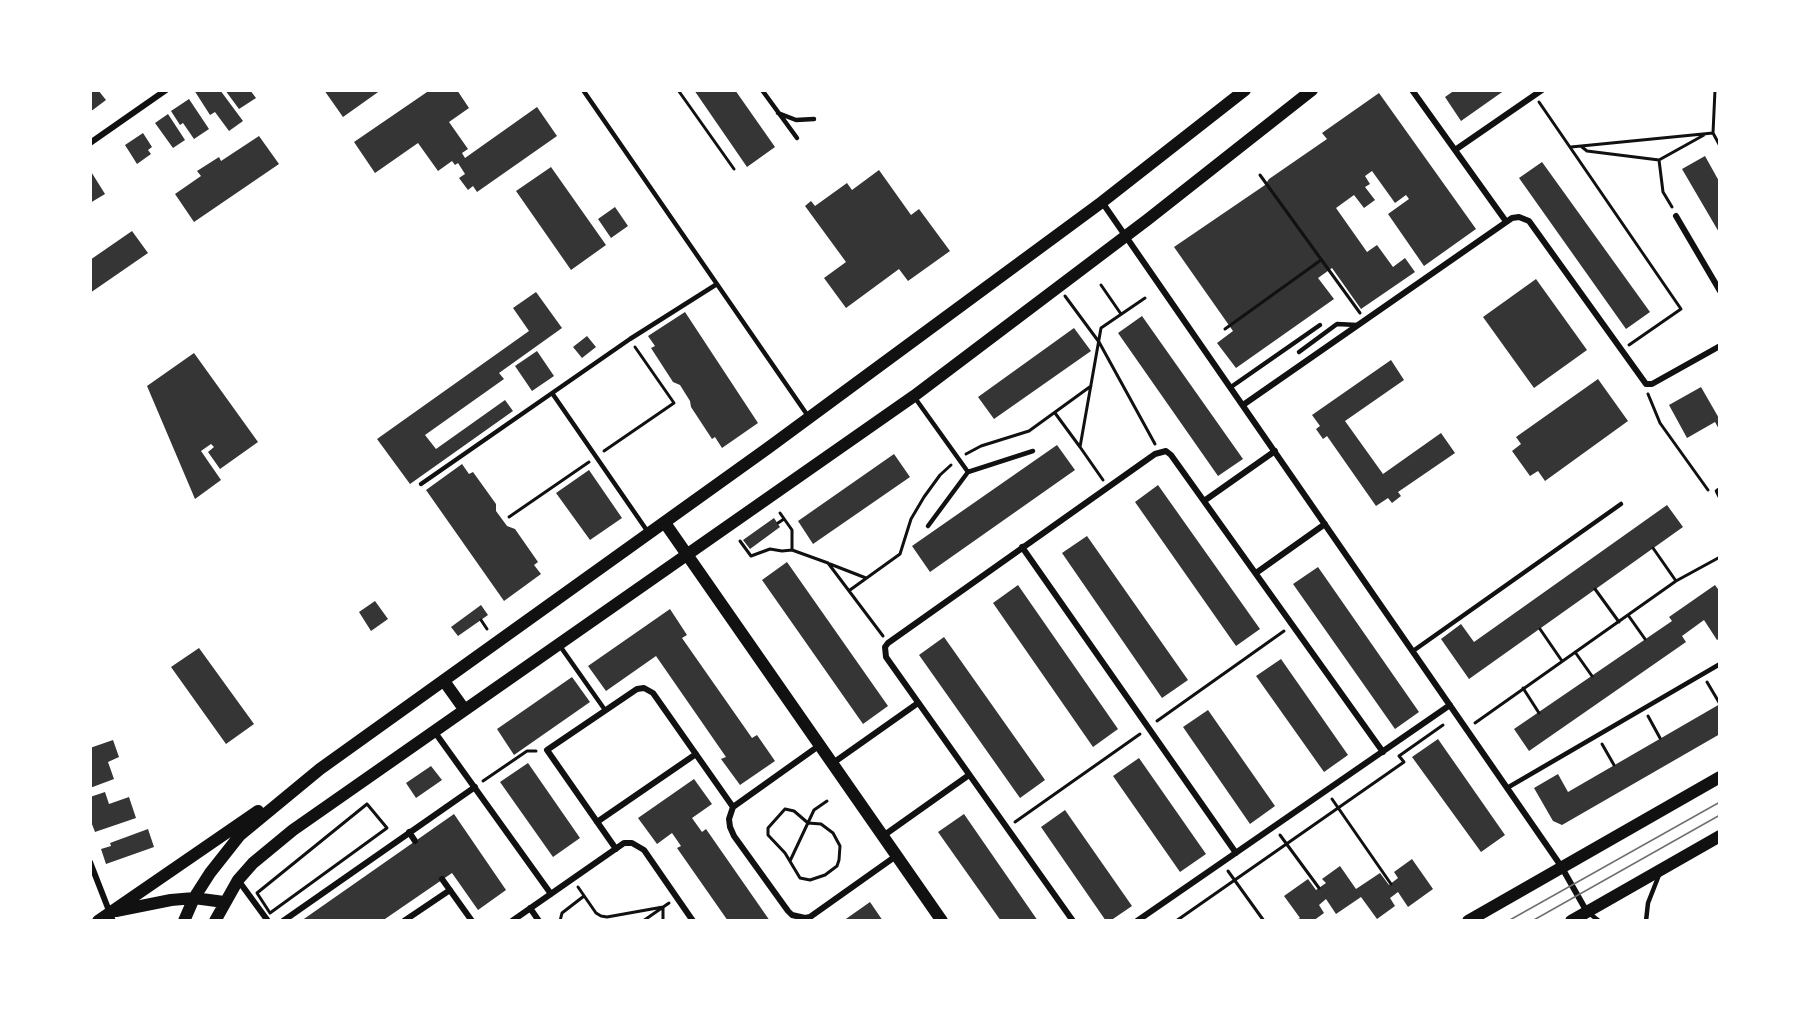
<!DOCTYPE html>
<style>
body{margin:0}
#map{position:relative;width:1810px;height:1011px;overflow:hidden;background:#fff;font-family:Karla,sans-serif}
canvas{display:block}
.frame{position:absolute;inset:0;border:92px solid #fff;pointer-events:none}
</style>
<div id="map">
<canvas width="1810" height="1011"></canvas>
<div class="frame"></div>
</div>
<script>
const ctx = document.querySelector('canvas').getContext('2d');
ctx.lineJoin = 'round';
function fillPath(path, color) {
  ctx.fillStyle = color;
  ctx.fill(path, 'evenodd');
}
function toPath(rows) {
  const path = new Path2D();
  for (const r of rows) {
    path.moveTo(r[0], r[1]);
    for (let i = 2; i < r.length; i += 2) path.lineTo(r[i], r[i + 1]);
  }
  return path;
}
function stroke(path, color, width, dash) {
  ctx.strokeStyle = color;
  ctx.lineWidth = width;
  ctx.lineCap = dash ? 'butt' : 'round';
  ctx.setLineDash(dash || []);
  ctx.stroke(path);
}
const building = toPath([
 [90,90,98,90,106,100,90,112],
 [194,90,220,90,243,121,229,131,215,112,210,115],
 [225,90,250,90,256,98,239,109],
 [324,90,381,90,343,117],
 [430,90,457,90,469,108,449,122,468,149,462,153,465,158,537,107,557,136,477,192,473,186,468,190,459,178,465,174,458,163,455,165,452,161,438,171,418,143,375,173,354,142],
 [694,90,735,90,775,147,747,167],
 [1455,90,1505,90,1461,121,1445,97],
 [1379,93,1476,229,1424,266,1388,214,1409,199,1406,195,1395,203,1372,171,1365,176,1370,184,1365,187,1375,200,1364,208,1354,195,1336,208,1367,252,1377,245,1393,267,1405,258,1415,272,1361,309,1332,268,1318,278,1334,299,1236,368,1217,343,1233,331,1174,247,1265,185,1269,179,1327,139,1322,133],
 [189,99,209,129,194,139,183,123,180,125,171,111],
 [168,114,185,140,173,148,155,123],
 [143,133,152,147,148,150,151,154,137,164,125,145],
 [259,136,279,164,194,222,175,194,201,176,197,171,219,157,221,161],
 [1705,156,1720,183,1720,234,1682,169],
 [1542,162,1650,312,1626,329,1519,178],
 [551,167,606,245,571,270,516,191],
 [90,170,105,194,90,203],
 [879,170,911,215,919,209,950,251,908,281,899,269,846,308,824,278,846,262,805,206,811,201,815,206,847,183,852,190],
 [615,207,628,226,611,238,598,219],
 [132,231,148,253,90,293,90,260],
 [1536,279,1587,350,1534,388,1483,317],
 [536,292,562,328,499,373,504,379,425,435,436,449,505,400,513,411,410,484,377,439,529,331,513,308],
 [685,312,758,423,722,448,715,437,712,439,691,407,690,401,680,385,673,382,651,348,655,346,648,336],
 [1142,316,1243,459,1218,476,1118,333],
 [1074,328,1091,351,994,419,978,397],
 [587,336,596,347,582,358,573,347],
 [537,351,554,376,532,391,515,366],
 [194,353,258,442,220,469,208,452,214,447,211,444,201,451,221,480,195,499,147,386],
 [1391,360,1404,380,1345,421,1383,474,1441,433,1455,453,1398,492,1401,496,1392,503,1388,498,1376,506,1327,436,1323,439,1316,429,1320,426,1312,415],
 [1598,379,1628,421,1545,481,1538,471,1530,476,1512,451,1521,444,1516,437],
 [1701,387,1720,420,1720,431,1715,422,1687,438,1669,405],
 [1057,445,1075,470,930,572,912,546],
 [894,454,910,477,813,544,798,521],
 [462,464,469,474,473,472,496,504,496,511,507,526,515,529,538,562,534,565,541,574,504,601,426,490],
 [589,470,622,518,590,540,556,493],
 [1158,485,1260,629,1236,646,1135,502],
 [1667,505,1683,527,1469,679,1441,639,1461,624,1474,642],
 [774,518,780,527,750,549,743,540],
 [1087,536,1188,680,1162,698,1062,553],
 [787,562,888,706,863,724,762,580],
 [1318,567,1419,712,1395,729,1293,584],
 [1018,585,1118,729,1093,747,993,603],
 [1715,585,1720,592,1720,638,1717,640,1704,620,1682,636,1686,642,1529,751,1514,729,1672,621,1669,617],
 [375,601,388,619,371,631,359,612],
 [481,605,488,615,458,636,451,627],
 [670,609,687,635,682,638,752,738,757,735,775,761,740,785,721,759,726,757,656,656,606,691,588,666],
 [944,637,1045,780,1020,798,919,655],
 [199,648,254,724,226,744,171,667],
 [1281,659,1348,755,1324,772,1256,676],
 [572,677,590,702,514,755,497,729],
 [1720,704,1720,734,1562,825,1553,821,1534,788,1558,774,1568,792],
 [1208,710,1275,806,1250,824,1183,727],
 [1438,739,1505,835,1481,852,1412,757],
 [113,740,119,757,108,762,114,779,90,788,90,748],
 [1139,758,1206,854,1180,872,1113,776],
 [528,763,580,838,553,857,500,782],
 [431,766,442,780,416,798,406,783],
 [694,779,712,804,692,818,702,832,706,829,770,921,728,921,677,848,681,846,672,833,657,844,638,818],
 [105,792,109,804,129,797,136,818,95,832,90,819,90,797],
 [1065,810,1132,906,1110,921,1106,921,1041,827],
 [454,814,506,890,478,910,452,873,382,921,301,921],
 [964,814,1038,921,1001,921,938,832],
 [148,829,154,847,106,864,101,849,111,846,110,843],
 [1412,859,1433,889,1408,907,1398,892,1390,898,1395,906,1377,919,1361,897,1336,914,1326,899,1319,905,1324,913,1313,921,1295,921,1300,918,1284,896,1308,879,1316,890,1326,883,1322,879,1340,866,1356,889,1380,873,1389,885,1398,878,1394,872],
 [870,902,883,921,843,921]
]);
const path = toPath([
 [678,90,734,169],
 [1715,90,1713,133,1720,146],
 [1539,102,1681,309,1629,345],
 [1571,147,1713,133],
 [1582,147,1587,151,1659,160],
 [1260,175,1360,313],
 [1672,207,1663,192,1659,160,1704,135],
 [1101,285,1121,314],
 [1065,296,1099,342,1155,444],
 [1225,329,1321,260],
 [1648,394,1660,423,1708,490],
 [1055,413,1080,447],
 [604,451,674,403,635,347],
 [966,454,981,446,1029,431,1091,386],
 [1103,480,1080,447,1101,328,1145,298],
 [780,513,792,530,792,550],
 [509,517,589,462],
 [778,523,784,519],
 [740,541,751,556,770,549,782,551,792,550,828,563,883,636],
 [1653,548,1676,581],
 [830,564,866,578],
 [1595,589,1619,622],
 [850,590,900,554,911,519,924,497,940,475,951,465],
 [1628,615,1645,639],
 [481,620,487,629],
 [1540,629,1562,661],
 [1575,652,1592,676],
 [1707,682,1720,704],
 [1523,688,1539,713],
 [1648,716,1660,738],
 [1157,721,1284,631],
 [1475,723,1676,581,1720,557],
 [1602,744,1614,765],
 [483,781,527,751,536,751],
 [1332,799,1391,884],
 [367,804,387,828,270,913,257,893,367,804],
 [785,809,794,811,808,823,821,824,833,833,840,846,839,860,837,866,825,875,810,880,800,878,785,853,768,835,768,828,785,809],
 [1015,822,1140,734],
 [1280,835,1319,888],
 [790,861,814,810,827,801],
 [1228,871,1264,921],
 [578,887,596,913,601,916,607,917,663,907],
 [560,921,562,913,584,896],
 [643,921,669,903],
 [663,921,663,907],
 [1176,921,1404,762,1399,756,1443,725]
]);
const service = toPath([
 [583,90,808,416],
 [762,90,797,138],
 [778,113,796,120,814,119],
 [1299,352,1337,324,1357,325],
 [1231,387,1320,325],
 [552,393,648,532],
 [915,398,968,472],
 [421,484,630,339,717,284],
 [1720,489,1717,491,1720,497],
 [928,526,968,472,1033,451],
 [560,646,605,710],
 [1413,651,1621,504],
 [1507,788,1720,664],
 [1589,913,1599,921],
 [1646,921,1648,903,1659,875]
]);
const minor = toPath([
 [1412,90,1505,220],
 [90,143,166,90],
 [1455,150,1542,90],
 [1102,202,1561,866,1587,912],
 [1676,216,1720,291],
 [1243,405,1512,218,1519,217,1529,221,1646,384,1652,384,1720,346],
 [1204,501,1275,451],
 [1022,547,1236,853],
 [1256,573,1325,524],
 [434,731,551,894],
 [820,745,733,807,729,819,730,827,734,836,788,911,792,915,805,918,810,917,896,856],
 [833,763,918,703],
 [597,822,696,754],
 [409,832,415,841],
 [883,836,969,775],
 [616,849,547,750,637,689,644,688,653,693,733,807],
 [90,862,113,921],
 [442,879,472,921],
 [238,880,268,921],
 [530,908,539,921],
 [283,921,475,787],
 [404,921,450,890],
 [512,921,624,843,632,843,644,850,693,921],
 [1073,921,886,657,885,647,888,643,1155,454,1166,451,1171,455,1383,752],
 [1137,921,1450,705]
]);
const secondary = toPath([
 [665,523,942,921],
 [444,681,464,709],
 [116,911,171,900,194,898,224,902],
 [98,921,258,811],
 [184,921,194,898,210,873,240,835,320,769,768,448,1102,202,1245,90],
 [215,921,238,880,253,863,293,830,914,396,1147,220,1312,90],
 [1468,921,1720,777],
 [1571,921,1720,836]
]);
const tram = toPath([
 [1508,921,1720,802],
 [1532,921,1720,815]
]);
fillPath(building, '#353535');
stroke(path, '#111', 3);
stroke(service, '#111', 4.5);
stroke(minor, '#111', 6);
stroke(secondary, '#111', 12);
stroke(tram, '#707070', 1.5);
</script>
